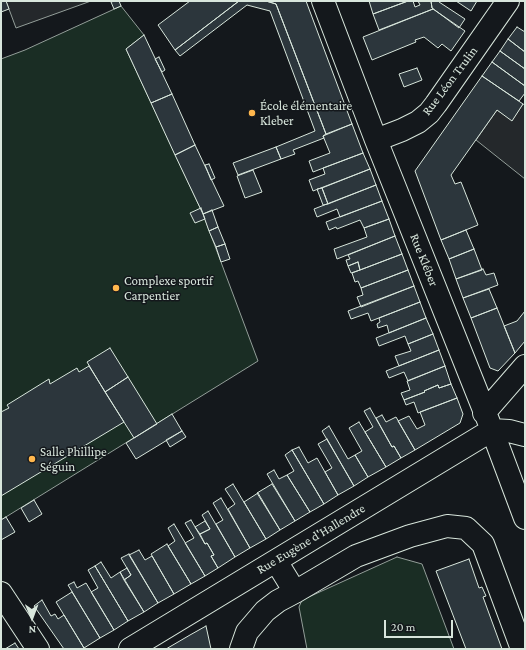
<!DOCTYPE html>
<meta charset="utf-8">
<style>
body{margin:0}
#map{position:relative;width:526px;height:650px;overflow:hidden;background:#14181c;font-family:"Crimson Pro",serif}
canvas{display:block}
.frame{position:absolute;inset:0;border:2px solid #d8e6dc;pointer-events:none}
.north{position:absolute;left:12px;top:598px;width:40px;height:40px;-webkit-text-stroke:3px #14181c;paint-order:stroke;rotate:179deg;font-size:11px;font-weight:700;line-height:16px;text-align:center;color:#d8e6dc}
.north::after{content:'';display:block;margin:auto;width:14px;height:18px;background:#d8e6dc;clip-path:polygon(50% 0,100% 100%,50% 72%,0 100%)}
.scale{position:absolute;left:384px;top:620px;width:69px;height:18px;box-sizing:border-box;border:2px solid #d8e6dc;border-top:0;padding-left:5px;font-size:12px;line-height:14px;white-space:nowrap;color:#d8e6dc;-webkit-text-stroke:3px #14181c;paint-order:stroke}
</style>
<div id="map">
<canvas width="526" height="650"></canvas>
<div class="frame"></div>
<div class="north">N</div>
<div class="scale">20 m</div>
</div>
<script>
const ctx = document.querySelector('canvas').getContext('2d');
ctx.lineJoin = 'round';
function fillPath(path, color) {
  ctx.fillStyle = color;
  ctx.fill(path, 'evenodd');
}
function toPath(rows) {
  const path = new Path2D();
  for (const r of rows) {
    path.moveTo(r[0], r[1]);
    for (let i = 2; i < r.length; i += 2) path.lineTo(r[i], r[i + 1]);
  }
  return path;
}
function stroke(path, color, width, dash) {
  ctx.strokeStyle = color;
  ctx.lineWidth = width;
  ctx.lineCap = dash ? 'butt' : 'round';
  ctx.setLineDash(dash || []);
  ctx.stroke(path);
}
function write(font, color, halo, rows, align = 'center') {
  ctx.font = font + ' "Crimson Pro",serif';
  ctx.lineWidth = 3;
  ctx.setLineDash([]);
  ctx.textBaseline = 'middle';
  ctx.strokeStyle = halo;
  ctx.fillStyle = color;
  for (const [text, x, y, turn = 0] of rows) {
    ctx.save();
    ctx.translate(x, y);
    ctx.rotate((+turn || 0) * Math.PI / 180);
    ctx.textAlign = isNaN(turn) ? turn : align;
    if (halo) ctx.strokeText(text, 0, 0);
    ctx.fillText(text, 0, 0);
    ctx.restore();
  }
}
const green = toPath([
 [121,6,144,35,126,49,203,214,258,361,1,520,1,59,25,50,121,6],
 [397,557,422,564,454,649,307,649,299,607,302,600,397,557]
]);
const parking = toPath([
 [6,1,91,1,16,28,6,1],
 [523,104,525,106,525,179,476,140,497,110,512,120,523,104]
]);
const building = toPath([
 [1,1,6,1,9,9,1,12,1,1],
 [115,1,119,1,121,6,114,9,111,2,115,1],
 [190,1,239,1,175,50,158,25,190,1],
 [239,1,266,1,276,4,326,134,323,136,324,138,293,150,295,154,281,159,276,147,315,131,270,11,247,5,180,56,175,50,239,1],
 [266,1,306,1,352,124,326,134,276,4,266,1],
 [369,1,408,1,373,14,369,1],
 [408,1,413,1,415,7,420,5,418,1,431,1,432,8,433,9,379,30,373,14,408,1],
 [431,1,439,1,439,2,465,19,459,28,432,8,431,1],
 [456,1,477,1,471,11,456,1],
 [433,9,465,31,451,51,442,44,438,48,424,37,415,40,416,42,372,60,363,37,433,9],
 [517,27,525,32,525,52,508,39,517,27],
 [144,35,172,94,151,103,126,49,144,35],
 [508,39,525,52,525,69,500,51,508,39],
 [500,51,525,69,525,86,492,62,500,51],
 [159,57,165,70,162,72,155,59,159,57],
 [492,62,525,86,525,93,519,101,482,76,492,62],
 [417,68,422,80,404,87,399,74,417,68],
 [482,76,523,104,512,121,497,110,451,175,455,184,461,182,478,225,441,240,415,171,482,76],
 [172,94,195,145,175,155,151,103,172,94],
 [352,124,363,153,313,172,309,161,330,153,323,136,352,124],
 [195,145,224,206,203,214,175,155,195,145],
 [276,147,281,159,238,175,233,163,276,147],
 [363,153,370,169,313,191,309,180,325,174,323,168,363,153],
 [209,164,215,178,211,180,205,165,209,164],
 [370,169,376,185,328,204,322,188,370,169],
 [253,170,262,192,245,198,237,176,253,170],
 [376,185,382,201,340,217,337,209,317,217,314,209,376,185],
 [322,188,328,204,323,205,317,189,322,188],
 [382,201,389,219,364,228,360,220,337,229,336,227,329,230,326,222,382,201],
 [201,208,205,219,195,223,190,213,201,208],
 [212,210,218,227,209,231,203,214,212,210],
 [389,219,395,236,337,259,334,249,367,237,364,228,389,219],
 [218,227,225,244,216,247,209,231,218,227],
 [466,230,474,249,449,259,441,240,466,230],
 [395,236,402,254,360,270,358,262,348,266,346,260,350,259,348,255,395,236],
 [225,244,230,259,221,262,216,247,225,244],
 [474,249,482,270,456,279,449,259,474,249],
 [402,254,408,270,361,288,358,281,355,282,352,273,402,254],
 [358,262,360,270,351,273,348,266,358,262],
 [483,269,486,275,494,273,498,285,463,298,456,279,483,269],
 [408,270,414,286,361,307,357,297,363,295,361,288,408,270],
 [414,286,420,302,371,321,368,313,351,319,348,311,414,286],
 [489,289,497,308,471,318,463,298,489,289],
 [420,302,426,318,389,333,387,325,378,328,377,324,380,322,379,318,420,302],
 [497,308,515,353,498,371,490,368,471,318,497,308],
 [525,311,525,341,515,353,504,326,517,321,525,311],
 [426,318,433,334,408,344,405,336,379,346,376,338,426,318],
 [433,334,439,350,399,366,395,356,411,351,408,344,433,334],
 [110,348,128,377,105,392,87,362,110,348],
 [439,350,445,366,408,381,404,372,389,378,386,371,439,350],
 [89,366,124,422,1,496,1,412,9,408,7,405,49,379,50,384,77,368,79,372,89,366],
 [445,366,451,384,439,388,438,385,424,391,425,392,404,400,401,393,410,390,407,381,445,366],
 [128,377,157,424,134,438,105,392,128,377],
 [451,384,457,398,418,413,414,402,406,405,404,400,425,392,424,391,438,385,439,388,451,384],
 [457,398,463,414,460,423,415,450,398,421,409,416,417,429,425,425,420,412,457,398],
 [370,408,392,447,394,446,401,458,386,467,365,432,373,427,364,411,370,408],
 [172,414,182,431,136,459,126,443,172,414],
 [382,415,386,422,396,417,415,450,401,458,394,446,392,447,376,418,382,415],
 [359,422,386,467,368,477,355,455,362,451,349,428,359,422],
 [329,426,348,459,355,455,368,477,354,486,322,431,329,426],
 [182,431,186,437,170,447,166,440,182,431],
 [327,439,354,486,338,495,325,472,332,468,318,444,327,439],
 [299,447,308,463,317,458,338,495,324,504,292,450,299,447],
 [292,450,324,504,310,512,287,475,294,471,285,455,292,450],
 [274,470,279,479,287,475,310,512,295,521,267,474,274,470],
 [233,484,266,539,250,548,228,509,235,504,225,489,233,484],
 [272,484,295,521,280,530,257,493,272,484],
 [258,493,280,530,266,539,244,502,258,493],
 [221,498,250,548,235,557,216,524,223,520,213,503,221,498],
 [34,500,42,514,29,522,21,508,34,500],
 [208,511,235,557,218,568,211,556,214,555,207,543,205,544,200,534,210,529,202,515,208,511],
 [6,517,15,532,1,540,1,520,6,517],
 [191,520,205,544,207,543,214,555,211,556,218,568,205,576,185,543,194,538,185,523,191,520],
 [205,521,210,529,200,534,195,527,205,521],
 [174,524,205,576,191,584,168,546,175,541,168,528,174,524],
 [167,544,191,584,174,594,151,554,167,544],
 [139,550,145,560,152,556,174,594,158,603,129,555,139,550],
 [129,554,158,603,144,612,124,580,131,575,121,558,129,554],
 [469,559,479,588,482,587,486,596,483,597,502,649,466,649,436,571,469,559],
 [101,562,111,578,120,572,144,612,128,621,95,566,101,562],
 [95,566,128,621,114,630,91,592,98,588,88,570,95,566],
 [127,568,131,575,124,580,120,572,127,568],
 [74,582,77,588,86,583,114,630,100,638,68,585,74,582],
 [72,592,100,638,84,648,56,602,72,592],
 [42,600,51,616,55,614,58,619,64,615,84,648,82,649,64,649,34,606,42,600],
 [206,626,211,649,166,649,190,635,206,626],
 [15,643,19,649,5,649,15,643]
]);
const minor = toPath([
 [323,1,376,140,492,430,525,518],
 [376,140,402,130,418,122,429,113,436,104,508,1],
 [484,413,525,366],
 [492,430,509,431,525,435],
 [276,561,295,592],
 [1,593,38,649],
 [130,649,492,430],
 [241,649,247,632,265,611,278,601,295,592,356,556,410,536,447,526,466,528,483,544,522,649]
]);
const markers = [
 [252,113,4,"#ffb74d"],
 [116,288,4,"#ffb74d"],
 [32,459,4,"#ffb74d"]
];
const streetNames = [
 ["Rue Léon Trulin",450,81,-53],
 ["Rue Kléber",424,260,68],
 ["Rue Eugène d'Hallendre",311,539,-31]
];
const poiNames = [
 ["École élémentaire",260,106],
 ["Kleber",260,121],
 ["Complexe sportif",124,281],
 ["Carpentier",124,296],
 ["Salle Phillipe",40,452],
 ["Séguin",40,467]
];
fillPath(green, '#1a2d24');
stroke(green, '#939e99', 1);
fillPath(parking, '#24282b');
stroke(parking, '#939e99', 1);
fillPath(building, '#2c363c');
stroke(building, '#d8e6dc', 1);
stroke(minor, '#d8e6dc', 24);
stroke(minor, '#14181c', 22);
for (const [x, y, r, color] of markers) {
  const dot = new Path2D();
  dot.arc(x, y, r, 0, 2 * Math.PI);
  ctx.fillStyle = color;
  ctx.fill(dot);
  stroke(dot, '#14181c', 1.5);
}
write('13px', '#d8e6dc', '#14181c', streetNames);
write('13px', '#d8e6dc', '#14181c', poiNames, 'left');
</script>
